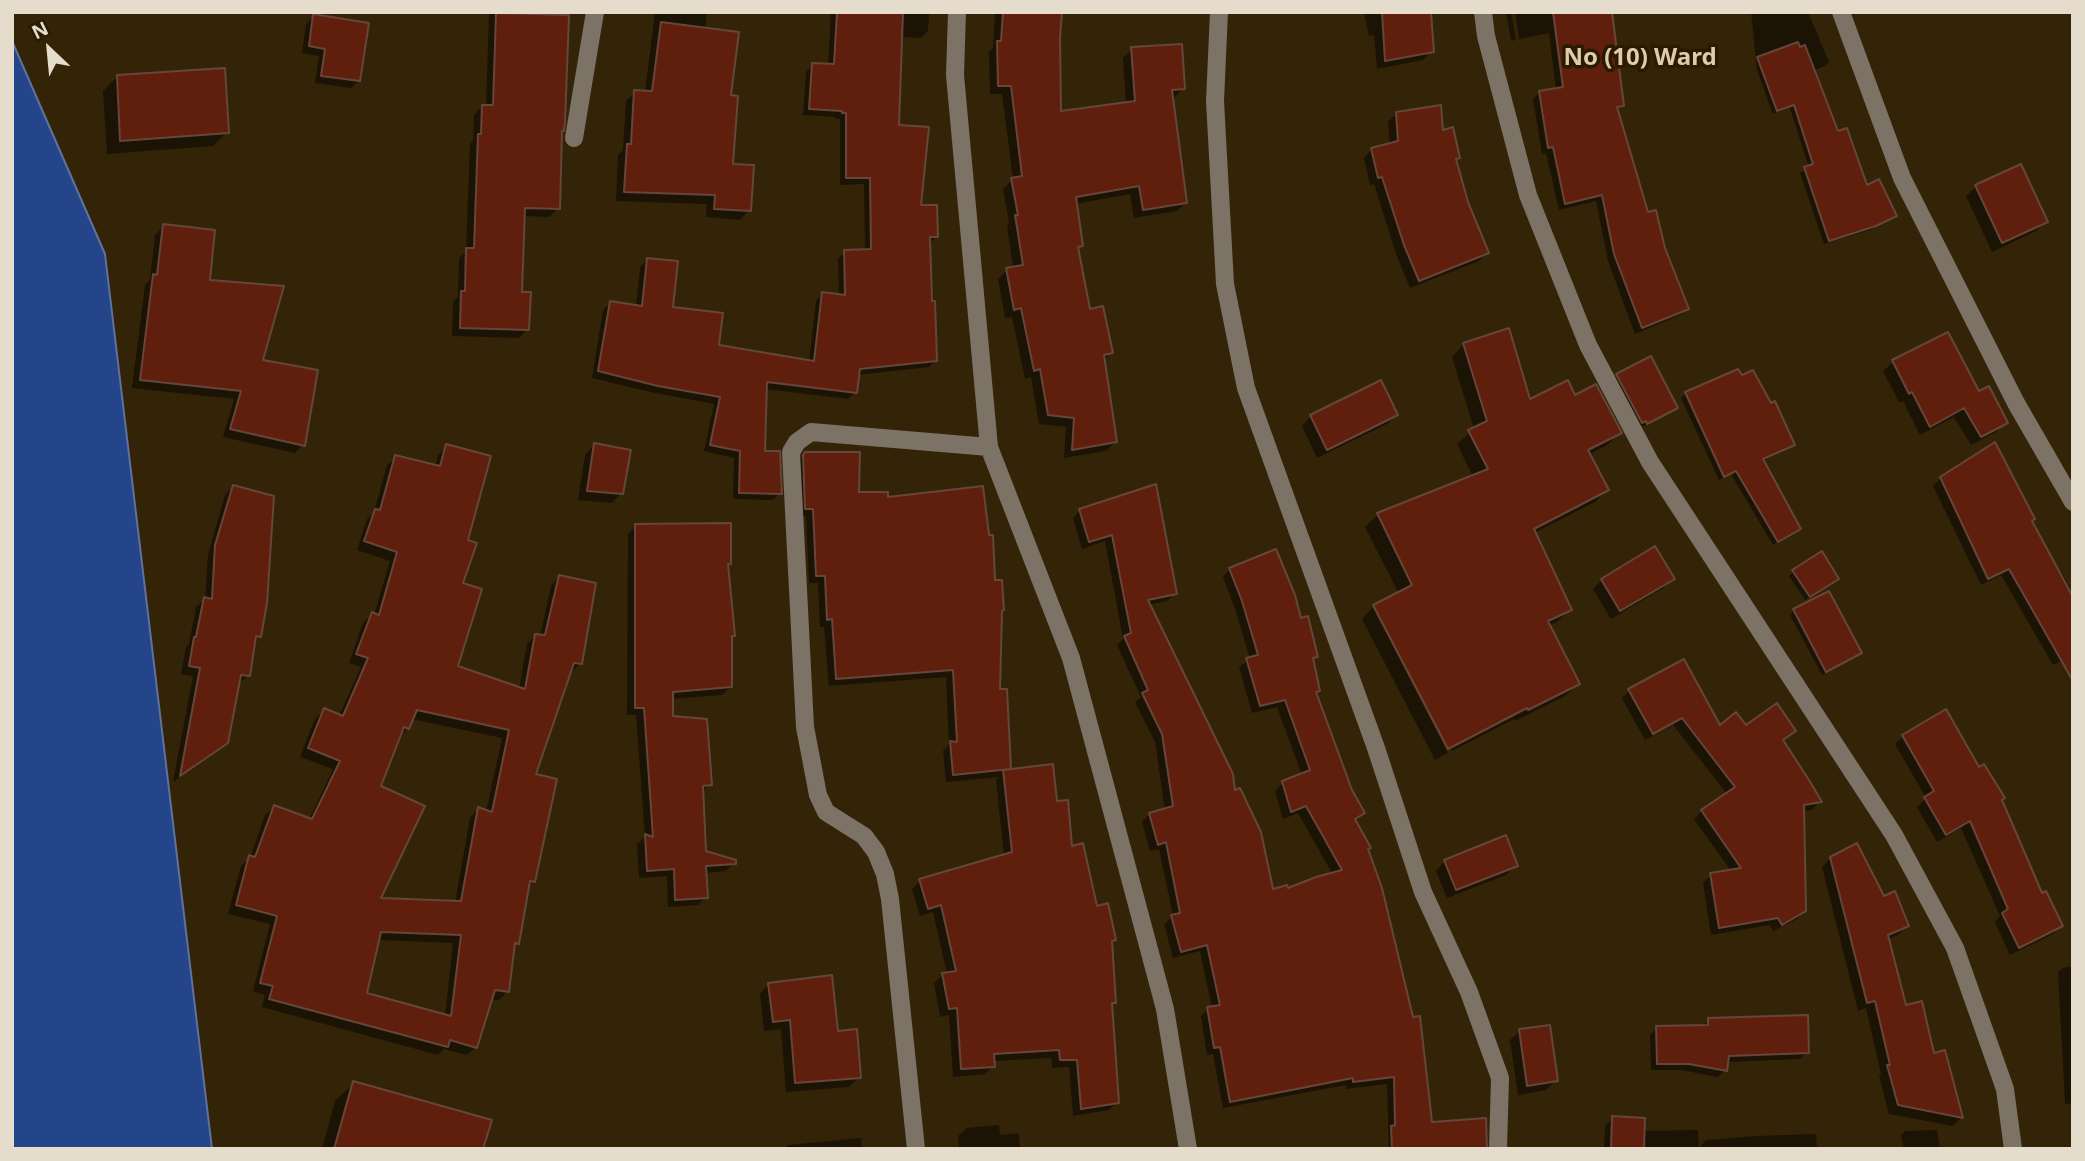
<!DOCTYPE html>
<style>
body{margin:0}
#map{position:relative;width:2085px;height:1161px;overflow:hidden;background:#342407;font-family:"Noto Sans",sans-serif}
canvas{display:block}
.frame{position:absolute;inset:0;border:14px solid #e6dccc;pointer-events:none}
.north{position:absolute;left:14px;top:14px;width:70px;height:70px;-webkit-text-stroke:5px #2a1b00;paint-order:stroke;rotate:334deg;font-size:19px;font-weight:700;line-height:28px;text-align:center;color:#e6dccc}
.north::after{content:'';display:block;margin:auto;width:24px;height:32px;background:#e6dccc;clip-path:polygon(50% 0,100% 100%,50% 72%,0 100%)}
</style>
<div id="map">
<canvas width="2085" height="1161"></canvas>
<div class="frame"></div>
<div class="north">N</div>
</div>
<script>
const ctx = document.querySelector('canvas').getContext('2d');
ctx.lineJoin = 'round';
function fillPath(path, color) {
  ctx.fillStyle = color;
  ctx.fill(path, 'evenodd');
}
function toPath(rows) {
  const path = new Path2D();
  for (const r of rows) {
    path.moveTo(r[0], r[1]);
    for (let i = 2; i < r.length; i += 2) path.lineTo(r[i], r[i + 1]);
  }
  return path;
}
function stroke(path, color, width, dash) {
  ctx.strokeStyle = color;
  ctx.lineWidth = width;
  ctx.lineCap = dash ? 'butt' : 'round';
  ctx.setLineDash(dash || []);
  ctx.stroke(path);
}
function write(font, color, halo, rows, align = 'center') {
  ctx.font = font + ' "Noto Sans",sans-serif';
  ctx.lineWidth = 7;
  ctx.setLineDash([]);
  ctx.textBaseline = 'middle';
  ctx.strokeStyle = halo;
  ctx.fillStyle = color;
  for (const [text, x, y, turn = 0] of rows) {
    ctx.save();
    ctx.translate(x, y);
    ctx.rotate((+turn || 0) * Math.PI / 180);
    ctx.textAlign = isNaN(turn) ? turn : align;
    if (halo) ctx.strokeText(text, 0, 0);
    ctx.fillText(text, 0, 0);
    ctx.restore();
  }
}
const water = toPath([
 [12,41,105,254,212,1149,12,1149,12,41]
]);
const shadow = toPath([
 [489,12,567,12,558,208,549,217,523,216,520,294,527,329,519,338,452,336,453,301,458,297,459,258,466,251,470,144,473,141,474,115,482,106,486,106],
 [655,12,707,12,705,29,729,97,731,165,749,210,740,220,706,217,707,204,616,201,618,155,623,150,626,101,635,92,645,92],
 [831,12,929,12,928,31,921,38,900,37,897,126,919,207,937,236,930,243,930,303,936,360,929,367,857,375,855,392,848,399,765,389,764,453,780,493,773,500,733,499,734,458,704,451,714,404,650,392,592,378,603,310,610,303,636,307,640,267,647,260,671,309,717,346,809,362,816,301,823,294,839,296,838,259,845,252,865,251,864,184,840,185,840,119,835,119,835,117,803,115,806,72,813,65,828,66],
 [995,12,1060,12,1059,113,1126,104,1123,58,1132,49,1183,89,1174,98,1171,98,1186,202,1177,211,1134,218,1130,194,1075,204,1081,246,1076,250,1088,311,1111,353,1103,361,1115,442,1106,451,1064,458,1066,427,1039,424,1031,377,1025,379,1012,317,1005,318,998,279,1007,270,1013,268,1007,226,1009,223,1003,189,1013,179,1002,94,990,94,989,52,993,48],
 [1364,12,1430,12,1432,51,1423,60,1377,69,1374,35,1369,36],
 [1506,12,1511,12,1516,40,1511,41],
 [1515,12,1610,12,1622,105,1616,111,1647,214,1663,249,1687,309,1680,315,1635,334,1608,261,1596,201,1559,210,1546,153,1542,154,1533,99,1540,92,1556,90,1549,33,1519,39],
 [1751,12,1808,12,1829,62,1825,66,1813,71,1837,134,1866,187,1895,216,1891,220,1870,230,1824,244,1800,173,1809,168,1790,108,1773,114,1757,70],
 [314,16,359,81,351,88,315,83,319,56,302,53,306,24],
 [117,77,227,132,213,146,107,154,103,91],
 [1397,113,1458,157,1455,161,1467,203,1487,252,1479,261,1410,288,1396,254,1374,184,1370,185,1364,158,1372,149,1390,145,1388,122],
 [1976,187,2046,222,2036,231,1992,252,1966,196],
 [164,226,208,281,261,362,303,445,295,453,223,437,234,399,132,388,145,285,150,280,155,235],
 [1947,334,1978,393,2005,423,1996,432,1971,445,1954,417,1920,435,1903,401,1899,402,1883,371,1893,362],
 [1464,344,1529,402,1574,398,1620,433,1607,445,1588,455,1607,489,1595,502,1534,533,1570,610,1557,622,1549,626,1578,684,1565,696,1515,721,1514,719,1452,751,1377,608,1373,608,1448,753,1435,760,1362,619,1374,606,1399,594,1365,527,1378,515,1473,477,1457,444,1474,429,1452,357],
 [1737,371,1793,444,1789,449,1762,461,1799,529,1773,545,1731,474,1719,480,1681,398,1686,393],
 [1617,375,1676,408,1672,412,1642,427,1641,425,1638,426,1613,380],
 [1396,415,1387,424,1317,458,1302,426,1311,416],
 [594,445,621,493,612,503,578,500,585,455],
 [447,446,466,541,460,584,456,668,519,689,527,644,536,635,540,636,551,586,559,577,580,663,572,672,570,672,533,776,534,881,527,888,518,943,513,948,508,991,499,1000,490,999,476,1047,467,1055,444,1049,438,1055,262,1007,265,995,253,991,270,924,228,914,241,866,250,858,265,815,274,807,309,820,333,769,300,757,315,719,324,710,339,716,361,667,349,663,363,623,372,614,374,615,390,561,357,550,367,519,374,512,387,465,396,457,435,467,438,455],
 [411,719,502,738,486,812,478,809,470,818,455,903,378,900,379,787,399,737,408,728],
 [378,940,453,943,445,1016,365,994],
 [805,453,857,493,886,499,998,691,1009,768,1006,772,1055,803,1095,908,1115,940,1110,944,1114,1002,1111,1005,1117,1102,1109,1110,1073,1116,1069,1067,1052,1068,1051,1058,993,1061,993,1066,985,1074,953,1077,949,1015,940,1017,934,983,943,975,947,974,933,912,920,916,912,889,920,881,1004,856,996,780,1000,777,946,782,943,751,949,744,946,677,829,686,824,627,820,627,818,583,809,583,806,516,798,516,797,462],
 [1941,478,2030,521,2057,573,2061,571,2073,594,2073,680,2064,660,2053,665,2001,575,1981,585,1933,486],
 [1155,486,1175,593,1167,601,1148,605,1234,792,1271,891,1287,890,1333,875,1298,813,1283,819,1275,791,1283,783,1302,775,1277,707,1252,713,1239,667,1250,659,1235,609,1223,577,1230,569,1299,620,1316,656,1312,661,1318,691,1315,694,1350,791,1363,813,1354,821,1366,849,1431,1124,1486,1149,1389,1149,1387,1084,1346,1089,1346,1085,1223,1108,1213,1054,1207,1055,1201,1016,1208,1009,1212,1008,1200,951,1173,958,1164,924,1173,916,1159,849,1150,851,1142,822,1150,814,1165,810,1155,742,1135,702,1141,697,1117,645,1123,639,1105,541,1082,549,1073,518,1080,510],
 [233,487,259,636,254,641,248,675,240,683,237,683,226,742,217,751,173,782,193,676,181,674,186,647,189,644,196,607,205,599,208,555,225,495],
 [636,526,730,564,726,567,730,638,730,687,722,695,671,699,671,718,710,784,701,793,704,853,734,863,726,871,705,873,706,897,698,905,668,907,667,876,639,878,637,844,645,837,636,715,627,715,628,534],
 [1794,571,1833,583,1805,600,1789,576],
 [1673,579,1663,588,1611,619,1593,589,1602,580],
 [1794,610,1860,653,1856,657,1822,675,1790,615],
 [1629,691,1719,727,1794,730,1782,741,1819,802,1812,810,1803,811,1805,911,1797,919,1773,931,1770,925,1711,935,1703,883,1711,875,1731,871,1694,819,1702,811,1727,794,1673,725,1645,740,1622,698],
 [1903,736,1978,769,2000,801,2041,895,2061,926,2053,934,2010,955,1995,922,2000,916,1961,828,1937,842,1917,807,1926,798,1895,744],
 [1831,858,1884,898,1907,926,1898,935,1888,939,1905,1007,1933,1055,1961,1118,1953,1126,1889,1114,1879,1076,1881,1074,1866,1008,1858,1011,1822,867],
 [1445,861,1516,865,1506,875,1447,898,1436,871],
 [2073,966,2073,1103,2065,1104,2058,972,2063,968],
 [769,984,836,1033,859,1077,849,1087,786,1092,781,1029,764,1031,760,994],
 [1709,1020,1807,1052,1800,1059,1727,1062,1725,1070,1718,1077,1681,1070,1651,1070,1650,1035,1657,1028,1702,1027],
 [1520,1031,1556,1080,1546,1090,1518,1095,1510,1040],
 [354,1083,482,1149,322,1149,335,1101],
 [1612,1118,1642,1131,1698,1130,1699,1148,1706,1140,1756,1136,1816,1134,1817,1149,1604,1149,1605,1126],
 [999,1125,1000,1135,1019,1133,1020,1149,959,1149,958,1136,967,1128],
 [1937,1130,1940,1149,1904,1149,1901,1135,1905,1131],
 [861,1138,862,1149,784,1149,788,1145]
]);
const building = toPath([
 [837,12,903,12,899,125,929,127,921,205,937,205,938,237,930,237,932,301,935,301,937,361,860,369,857,393,767,382,765,451,780,451,782,494,739,493,740,451,710,445,720,397,658,386,598,371,610,301,642,306,647,258,678,261,673,307,723,313,719,345,814,361,822,292,845,295,844,250,871,249,870,178,846,178,846,113,842,113,842,111,809,109,812,63,834,64,837,12],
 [1003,12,1062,12,1060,38,1061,111,1135,101,1131,47,1182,44,1185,89,1172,90,1187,203,1143,210,1139,186,1076,197,1083,246,1078,247,1090,309,1103,306,1113,353,1104,355,1117,442,1072,450,1074,418,1048,415,1040,369,1034,371,1021,308,1014,310,1006,268,1023,265,1015,215,1018,215,1011,178,1022,176,1011,86,998,86,997,41,1001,41,1003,12],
 [1382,12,1431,12,1434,52,1385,61,1382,12],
 [1553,12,1612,12,1624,106,1617,107,1648,212,1656,210,1665,248,1689,309,1642,328,1614,254,1602,195,1565,204,1553,147,1548,148,1539,91,1563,87,1553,12],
 [496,13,569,15,565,122,564,131,562,131,560,209,525,208,522,292,531,292,529,330,460,328,461,291,465,291,466,248,474,248,478,134,481,134,482,105,493,105,496,13],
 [313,14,369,23,360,81,321,76,325,49,309,46,313,14],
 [661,22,739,32,731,95,738,96,733,164,754,165,751,211,714,209,715,195,624,192,627,144,631,144,634,90,652,91,661,22],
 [1798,42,1800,47,1805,45,1838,131,1847,128,1867,185,1879,179,1897,216,1876,226,1829,241,1804,167,1813,164,1794,105,1777,111,1757,57,1798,42],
 [225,68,229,133,120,141,117,75,225,68],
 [1441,105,1443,130,1453,127,1460,158,1456,159,1468,202,1489,253,1419,281,1404,245,1382,177,1378,178,1371,148,1398,141,1396,112,1441,105],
 [2021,164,2048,222,2002,243,1975,185,2021,164],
 [163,224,215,230,210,280,284,286,263,360,318,370,305,446,230,429,241,391,140,380,153,274,157,275,163,224],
 [1509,328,1530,399,1568,380,1575,395,1596,384,1622,433,1588,450,1609,490,1534,529,1572,610,1548,621,1580,684,1528,710,1527,708,1448,749,1373,605,1412,585,1377,513,1488,469,1468,430,1487,421,1463,343,1509,328],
 [1948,332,1979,391,1989,386,2008,423,1981,437,1964,408,1930,427,1912,392,1909,394,1892,360,1948,332],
 [1651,356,1678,408,1647,424,1646,421,1642,423,1616,374,1651,356],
 [1738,369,1742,375,1753,370,1771,403,1775,401,1795,445,1763,459,1801,529,1778,542,1736,471,1724,477,1685,392,1738,369],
 [1381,380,1398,415,1327,450,1310,415,1381,380],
 [1995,442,2035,519,2032,521,2073,597,2073,681,2009,569,1988,579,1940,477,1995,442],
 [594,443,631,450,623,494,587,491,594,443],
 [446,444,491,456,468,540,477,543,463,583,482,589,458,666,525,689,535,634,545,635,559,575,596,583,582,664,574,663,536,774,557,779,535,882,530,881,519,944,515,943,509,992,495,990,477,1048,450,1040,448,1047,269,999,273,986,260,983,277,916,236,905,249,855,255,857,274,805,312,819,340,761,308,748,324,708,343,716,368,658,356,654,372,612,379,615,397,552,364,541,375,509,380,510,395,455,440,466,446,444],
 [417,710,509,730,492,812,478,807,461,901,381,898,425,806,381,786,404,727,409,729,417,710],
 [381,932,461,935,451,1016,367,993,381,932],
 [805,452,860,452,859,492,888,492,888,497,983,486,989,535,993,535,995,580,1002,580,1004,610,1002,611,1000,689,1007,689,1011,769,953,775,950,741,957,742,953,670,836,679,832,619,827,620,825,576,816,576,813,509,805,509,803,455,805,452],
 [1156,484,1177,594,1148,600,1233,774,1235,790,1240,788,1261,832,1273,889,1287,885,1288,888,1316,877,1342,870,1306,806,1291,812,1282,781,1310,770,1285,700,1260,706,1246,658,1258,655,1242,601,1229,568,1276,549,1295,595,1301,618,1308,616,1318,657,1313,658,1320,691,1316,692,1352,790,1365,813,1355,819,1371,848,1368,849,1382,888,1413,1017,1420,1016,1432,1122,1486,1118,1487,1149,1392,1149,1391,1126,1395,1125,1394,1077,1353,1082,1353,1078,1230,1102,1220,1047,1214,1048,1207,1007,1220,1005,1207,945,1181,952,1171,915,1180,913,1166,842,1158,845,1149,813,1173,806,1162,734,1142,693,1148,690,1124,636,1131,633,1112,535,1089,542,1079,509,1156,484],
 [233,485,274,496,267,603,261,637,256,636,250,676,241,675,228,743,180,776,200,668,189,666,194,637,196,637,204,597,212,599,215,545,233,485],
 [731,523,731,564,728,564,735,636,732,636,732,687,673,692,673,716,707,719,712,785,703,786,706,851,736,860,736,864,706,866,708,898,675,900,674,869,647,871,645,834,653,837,644,708,635,708,635,524,731,523],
 [1655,546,1675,579,1620,611,1601,579,1655,546],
 [1822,551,1839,579,1810,597,1792,570,1822,551],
 [1829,591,1862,653,1826,672,1793,609,1829,591],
 [1684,659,1720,725,1736,712,1746,725,1777,703,1796,731,1783,740,1809,780,1822,802,1804,805,1806,911,1782,925,1778,918,1719,928,1710,873,1741,868,1701,810,1735,787,1682,718,1653,734,1628,689,1684,659],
 [1946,709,1979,767,1984,764,2005,798,2002,800,2042,893,2046,891,2063,926,2019,948,2002,913,2008,909,1970,821,1946,835,1924,797,1934,791,1902,735,1946,709],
 [1053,764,1057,801,1068,800,1072,846,1083,843,1097,906,1108,903,1116,940,1112,941,1116,1003,1112,1003,1119,1103,1081,1109,1077,1060,1060,1060,1059,1050,994,1054,995,1067,961,1069,957,1008,949,1009,942,973,956,971,941,905,928,909,919,879,1012,852,1003,770,1053,764],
 [1506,835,1518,866,1456,890,1444,860,1506,835],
 [1857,843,1884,896,1895,891,1909,926,1888,935,1906,1005,1922,1001,1934,1053,1945,1050,1963,1118,1898,1105,1887,1065,1890,1065,1875,1001,1867,1003,1830,857,1857,843],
 [832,975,838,1031,857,1029,861,1078,795,1083,790,1020,773,1022,768,983,832,975],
 [1808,1015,1809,1053,1729,1056,1727,1071,1689,1064,1657,1064,1656,1026,1708,1025,1708,1018,1808,1015],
 [1550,1025,1558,1081,1527,1086,1519,1029,1550,1025],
 [353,1081,492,1120,483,1149,334,1149,353,1081],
 [1612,1116,1645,1118,1644,1149,1611,1149,1612,1116]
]);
const minor = toPath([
 [957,12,955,75,989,447,1071,658,1165,1009,1188,1149],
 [1219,12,1215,101,1225,284,1246,388,1376,748,1423,892,1469,992,1500,1078,1498,1149],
 [1483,12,1486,36,1528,195,1588,345,1650,462,1894,835,1955,948,2005,1089,2013,1149],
 [1841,12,1902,178,2016,403,2073,502],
 [574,138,595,12],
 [916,1149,890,899,885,874,876,852,864,836,826,812,818,795,805,727,791,452,797,442,811,432,989,447]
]);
const quarterNames = [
 ["No (10) Ward",1640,58]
];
fillPath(water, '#25458b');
stroke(water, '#5f729e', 2);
fillPath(shadow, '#0007');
fillPath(building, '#5f1f0c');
stroke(building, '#66453b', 2);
stroke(minor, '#7c7366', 18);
write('bold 24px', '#e0ccac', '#2a1b00', quarterNames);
</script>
